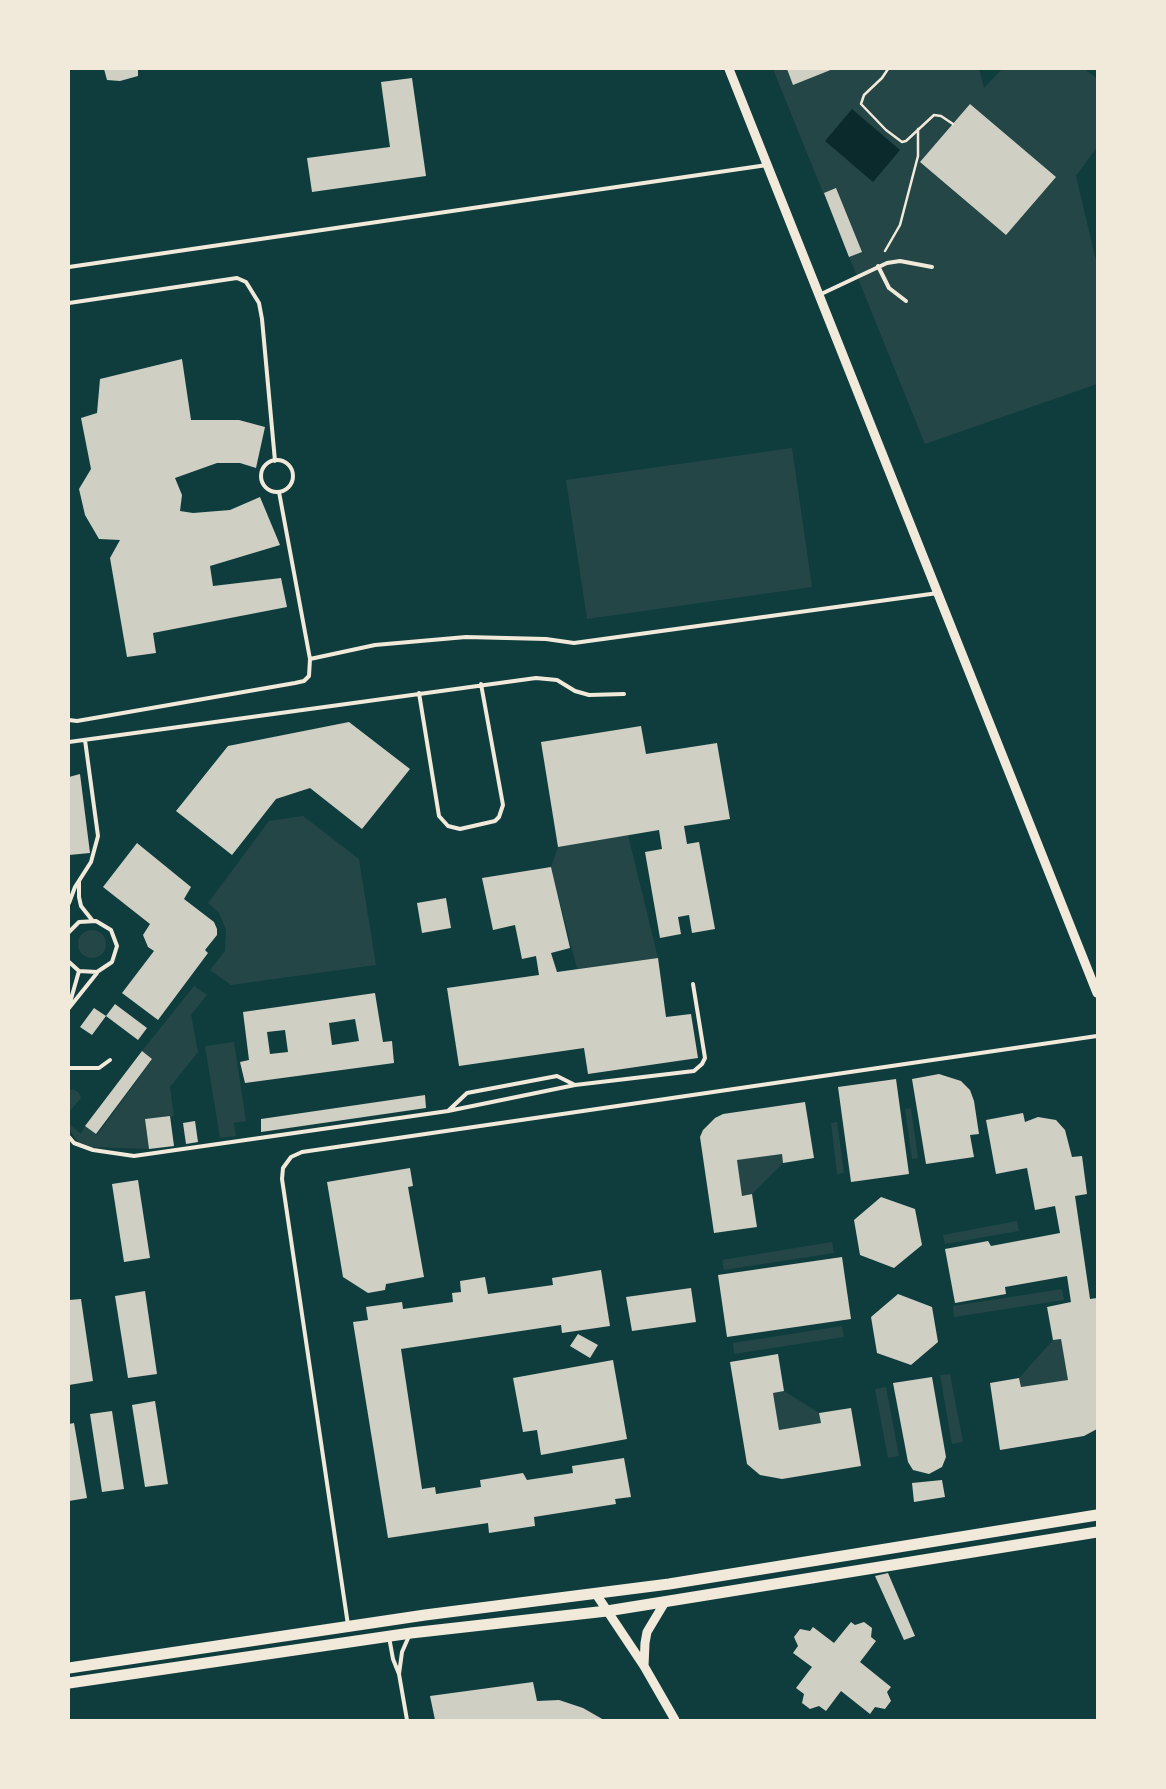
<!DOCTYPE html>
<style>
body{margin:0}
#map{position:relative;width:1166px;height:1789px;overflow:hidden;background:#0f3d3e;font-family:Jost,sans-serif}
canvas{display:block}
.frame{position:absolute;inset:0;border:70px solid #f1e9da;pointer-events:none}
</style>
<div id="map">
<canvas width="1166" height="1789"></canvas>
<div class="frame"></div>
</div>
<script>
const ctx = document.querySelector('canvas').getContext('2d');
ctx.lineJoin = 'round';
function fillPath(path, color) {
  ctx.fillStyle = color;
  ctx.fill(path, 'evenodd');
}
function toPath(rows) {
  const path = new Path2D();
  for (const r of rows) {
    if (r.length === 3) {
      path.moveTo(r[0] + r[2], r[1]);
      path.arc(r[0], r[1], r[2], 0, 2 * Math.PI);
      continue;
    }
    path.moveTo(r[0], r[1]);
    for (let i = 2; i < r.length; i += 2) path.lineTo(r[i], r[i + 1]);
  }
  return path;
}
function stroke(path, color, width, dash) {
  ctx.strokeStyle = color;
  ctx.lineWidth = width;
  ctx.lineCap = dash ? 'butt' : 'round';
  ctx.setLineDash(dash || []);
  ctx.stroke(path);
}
const green = toPath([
 [773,69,979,69,984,88,1002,69,1085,69,1097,79,1097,147,1076,176,1097,265,1097,384,925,444],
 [792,448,812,587,587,619,566,480],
 [303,816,359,859,376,965,231,985,210,970,225,951,226,930,219,913,208,903,269,821],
 [628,835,658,958,577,969,551,867,558,847],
 [92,944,14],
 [194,986,207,995,191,1015,198,1052,170,1087,174,1116,145,1119,149,1149,94,1147,78,1142,69,1129,69,1124,81,1134,85,1126,97,1135,152,1060,142,1051],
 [234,1042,246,1121,234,1123,236,1136,220,1138,205,1046],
 [73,1089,79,1093,81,1098,69,1112,69,1090],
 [911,1108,918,1158,912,1159,905,1109],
 [837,1122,844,1173,837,1174,831,1123],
 [782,1154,783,1163,752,1194,742,1196,737,1160],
 [1017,1221,1019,1231,945,1244,943,1235],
 [832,1242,834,1253,724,1270,722,1260],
 [1062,1289,1064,1300,954,1317,953,1306],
 [842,1326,844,1337,734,1354,733,1343],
 [1061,1339,1068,1380,1021,1387,1019,1378,1053,1340],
 [950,1374,963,1442,952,1444,940,1375],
 [886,1387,899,1456,888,1458,875,1389],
 [784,1391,819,1413,821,1423,779,1430,773,1393]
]);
const water = toPath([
 [852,109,900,150,873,182,825,141]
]);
const building = toPath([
 [104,69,138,69,138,76,120,81,107,80],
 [787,69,833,69,793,85],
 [412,78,426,176,312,192,307,158,390,147,381,82],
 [970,104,1056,177,1006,235,920,162],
 [836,188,862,252,849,257,824,193],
 [182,359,191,420,239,420,265,427,256,468,240,463,217,463,175,478,182,495,180,511,193,513,230,510,260,497,280,545,210,566,213,586,281,578,287,607,153,633,156,653,127,657,110,558,120,540,99,539,85,515,79,489,91,469,81,418,97,413,100,379],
 [349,722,410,769,362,829,310,788,276,799,232,855,176,811,228,746],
 [641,726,646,754,717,743,730,819,684,826,687,844,699,842,715,929,692,933,689,915,678,917,681,934,660,938,645,852,662,849,659,830,558,847,541,742],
 [80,774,90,853,69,855,69,777],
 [137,843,191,887,184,899,214,922,217,929,217,935,205,950,208,953,158,1020,122,993,154,951,148,947,143,935,150,924,103,887],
 [551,867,570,948,551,953,557,972,658,958,666,1017,691,1014,698,1058,588,1074,584,1048,459,1066,447,988,539,975,536,956,522,959,515,925,493,930,482,878],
 [446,898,451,928,422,933,417,903],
 [375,993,383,1042,392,1041,394,1063,245,1083,240,1062,249,1060,243,1012],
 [355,1019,359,1041,332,1045,329,1023],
 [285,1030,288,1052,270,1054,267,1032],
 [115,1004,147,1028,138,1040,106,1016],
 [94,1008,106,1016,92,1035,80,1027],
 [142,1051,152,1059,96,1134,85,1126],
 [939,1074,961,1081,970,1090,974,1101,979,1134,970,1135,974,1157,926,1164,912,1079],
 [896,1079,909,1174,851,1182,838,1087],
 [425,1095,426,1108,261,1132,261,1119],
 [805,1102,814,1158,783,1163,782,1154,737,1160,742,1196,752,1194,757,1227,714,1233,700,1137,703,1130,715,1118,723,1114],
 [1023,1113,1025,1122,1038,1117,1056,1120,1065,1130,1072,1157,1082,1156,1087,1194,1075,1196,1090,1299,1097,1298,1097,1429,1084,1436,1000,1450,990,1383,1019,1378,1021,1387,1068,1380,1061,1339,1053,1340,1047,1307,1071,1302,1067,1276,1005,1287,1006,1294,955,1303,945,1249,988,1241,991,1246,1060,1233,1055,1206,1035,1210,1027,1168,996,1174,986,1120],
 [170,1116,174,1146,149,1149,145,1119],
 [195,1121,198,1142,186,1144,183,1123],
 [410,1168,413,1186,408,1187,424,1277,386,1284,385,1290,368,1293,343,1277,327,1182],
 [138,1180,150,1258,124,1262,112,1184],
 [881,1197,915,1209,922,1245,894,1268,860,1255,854,1220],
 [842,1257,851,1319,727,1337,718,1275],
 [601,1270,610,1326,562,1333,561,1325,401,1349,422,1489,435,1487,436,1494,481,1487,480,1480,523,1473,527,1480,573,1473,572,1466,624,1458,631,1497,615,1499,616,1504,534,1517,535,1526,489,1533,488,1523,388,1538,353,1322,368,1320,366,1307,402,1302,403,1309,453,1302,452,1293,461,1292,460,1281,485,1277,488,1294,553,1285,552,1278],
 [691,1288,696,1322,632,1331,626,1297],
 [145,1291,157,1374,128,1378,115,1296],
 [898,1294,932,1307,938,1342,911,1365,877,1353,871,1317],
 [81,1299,93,1381,69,1385,69,1300],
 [578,1334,598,1345,590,1358,570,1346],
 [778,1354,784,1391,773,1393,779,1430,821,1423,819,1413,851,1408,861,1466,782,1479,760,1475,747,1464,730,1362],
 [613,1360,627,1439,541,1455,537,1430,523,1432,513,1378],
 [932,1377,946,1457,942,1467,929,1474,913,1470,908,1462,893,1383],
 [155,1401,168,1484,145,1487,132,1405],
 [112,1411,124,1489,102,1492,90,1414],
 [74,1423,87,1498,69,1501,69,1424],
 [942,1480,945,1497,914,1502,912,1483],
 [888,1573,915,1636,904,1640,875,1576],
 [851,1622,855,1625,864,1622,872,1628,871,1637,876,1641,860,1662,891,1687,887,1692,891,1701,885,1709,875,1707,870,1714,841,1691,826,1711,819,1706,810,1709,802,1703,804,1694,796,1688,812,1667,793,1653,798,1646,794,1637,800,1629,810,1631,813,1627,834,1643],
 [533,1682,537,1701,559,1700,583,1708,604,1720,435,1720,430,1696]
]);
const path = toPath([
 [888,69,882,78,864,95,861,104,886,130,902,142,906,141,934,115,941,116,953,124],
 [885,251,900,225,918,156,918,129]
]);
const service = toPath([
 [878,266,889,288,906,301],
 [69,267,767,165],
 [819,295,887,263,900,261,932,267],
 [69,303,237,278,246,282,259,303,262,319,275,461],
 [277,476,16],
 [310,659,375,645,466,637,546,639,574,643,938,593],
 [419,693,439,816,448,826,460,829,495,821,499,817,503,805,481,684],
 [69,720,77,721,295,683,304,681,309,676,310,659,279,492],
 [69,742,536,678,557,680,575,691,589,695,624,694],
 [79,881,79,897,81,906,92,920],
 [69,903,75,887,91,862,98,836,85,740],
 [69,932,79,922,96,921,111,930,117,946,112,962,97,972,79,971,69,962],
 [69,1006,79,971],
 [69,1008,97,973],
 [69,1068,99,1068,110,1060],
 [448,1111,467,1093,557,1076,575,1085],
 [69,1137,74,1143,93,1150,134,1156,448,1111,575,1085,694,1071,702,1064,705,1058,693,984],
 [348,1625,282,1179,283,1168,291,1157,302,1152,1097,1036],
 [389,1637,393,1659,399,1674,407,1720],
 [399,1674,402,1652,409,1636]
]);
const tertiary = toPath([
 [729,69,1097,993],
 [596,1594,644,1666,675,1720],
 [644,1666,645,1643,647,1632,665,1602]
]);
const primary = toPath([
 [69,1668,425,1615,669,1584,1097,1515],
 [69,1683,411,1633,607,1611,1097,1532]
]);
fillPath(green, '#244646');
fillPath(water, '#0a2a2b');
fillPath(building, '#cfcfc3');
stroke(path, '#f1e9da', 2.5);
stroke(service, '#f1e9da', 4);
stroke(tertiary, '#f1e9da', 9);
stroke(primary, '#f1e9da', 11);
</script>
